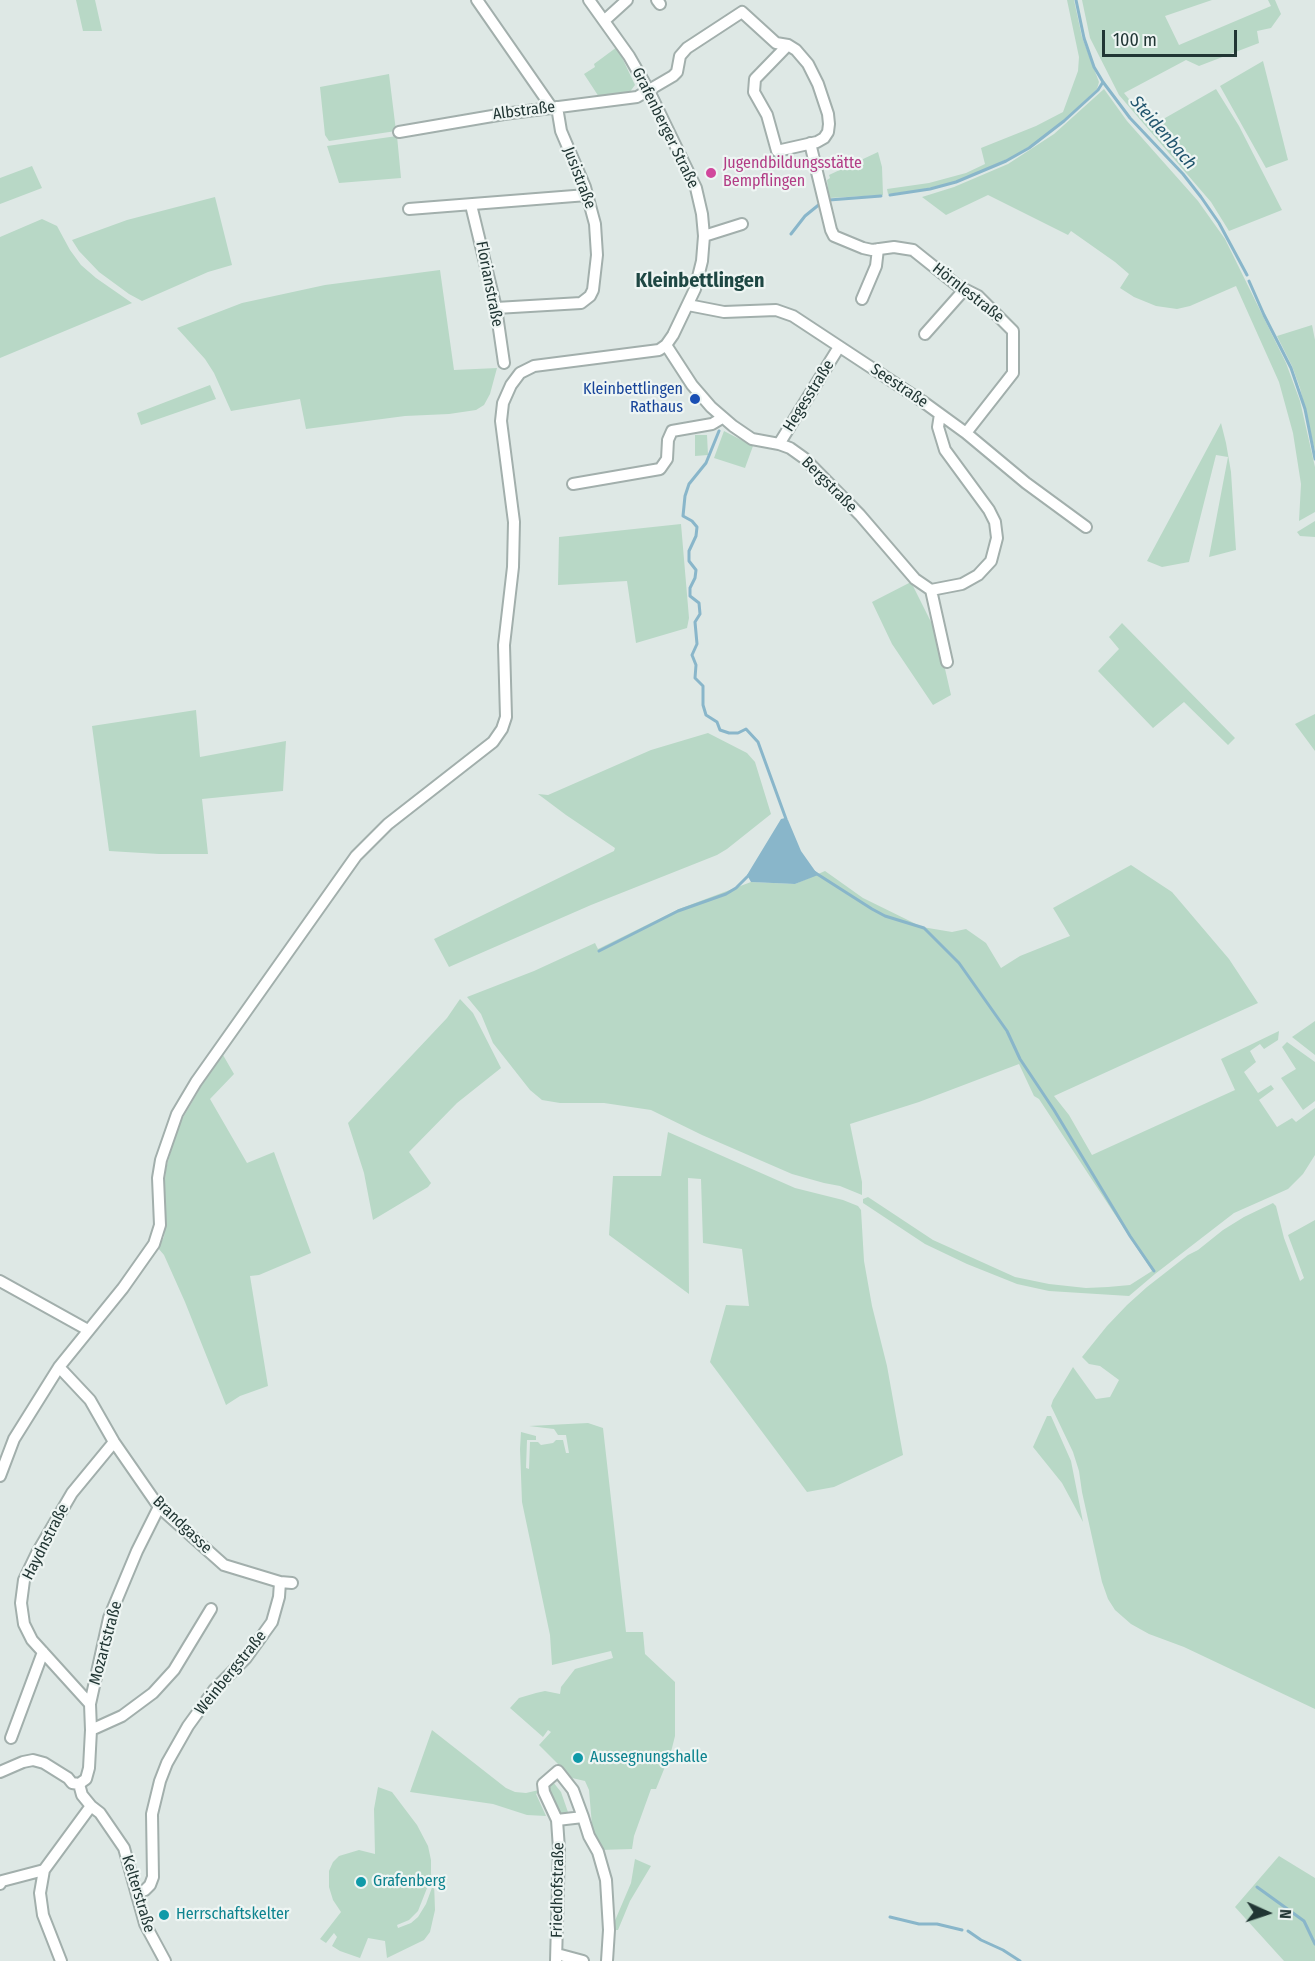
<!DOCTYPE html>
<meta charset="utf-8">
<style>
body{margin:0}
#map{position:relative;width:1315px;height:1961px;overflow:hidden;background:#dee8e5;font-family:"Fira Sans Condensed",sans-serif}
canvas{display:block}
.north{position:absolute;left:1237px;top:1883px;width:60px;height:60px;-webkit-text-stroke:4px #eef5f3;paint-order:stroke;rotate:93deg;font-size:16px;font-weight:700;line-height:24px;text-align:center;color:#213634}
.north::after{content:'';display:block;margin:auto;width:21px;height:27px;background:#213634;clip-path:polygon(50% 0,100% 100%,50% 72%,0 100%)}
.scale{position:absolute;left:1102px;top:30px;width:135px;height:27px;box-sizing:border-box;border:3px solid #213634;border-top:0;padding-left:8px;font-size:18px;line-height:21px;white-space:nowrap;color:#213634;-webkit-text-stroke:4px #eef5f3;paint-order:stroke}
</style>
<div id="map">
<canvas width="1315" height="1961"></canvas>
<div class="north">N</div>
<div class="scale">100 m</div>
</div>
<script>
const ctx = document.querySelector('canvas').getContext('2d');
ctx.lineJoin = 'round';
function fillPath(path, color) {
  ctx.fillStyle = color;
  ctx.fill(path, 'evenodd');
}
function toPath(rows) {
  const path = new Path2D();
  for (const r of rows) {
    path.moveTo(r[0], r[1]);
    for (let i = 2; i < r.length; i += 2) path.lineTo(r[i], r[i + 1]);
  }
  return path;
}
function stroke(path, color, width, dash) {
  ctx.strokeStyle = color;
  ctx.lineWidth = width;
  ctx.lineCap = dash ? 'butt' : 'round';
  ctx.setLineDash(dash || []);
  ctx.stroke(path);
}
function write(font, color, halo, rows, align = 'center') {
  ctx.font = font + ' "Fira Sans Condensed",sans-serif';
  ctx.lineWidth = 4.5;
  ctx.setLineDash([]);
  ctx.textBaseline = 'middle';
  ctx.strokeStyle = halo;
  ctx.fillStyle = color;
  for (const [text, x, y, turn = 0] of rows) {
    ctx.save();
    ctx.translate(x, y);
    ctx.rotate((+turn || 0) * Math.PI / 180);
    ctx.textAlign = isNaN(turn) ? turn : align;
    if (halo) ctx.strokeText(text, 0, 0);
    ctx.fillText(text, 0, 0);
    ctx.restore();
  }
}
const green = toPath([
 [76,0,95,0,102,31,83,31],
 [1067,0,1074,0,1082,37,1099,82,1097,89,1066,119,1033,144,1014,156,956,182,920,190,888,194,887,189,929,183,966,173,985,164,981,148,1036,126,1063,112,1078,71,1079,57],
 [1082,0,1212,0,1165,16,1179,45,1271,6,1268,0,1275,0,1281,14,1271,28,1257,31,1259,43,1199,66,1186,60,1124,93,1151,126,1216,89,1239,126,1282,210,1229,231,1211,202,1119,95,1090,38],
 [617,47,635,85,629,93,599,97,584,74,595,67,594,64],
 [1263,61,1288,160,1266,168,1220,86],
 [389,74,396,131,329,141,325,135,320,87],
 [1104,89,1127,121,1198,201,1225,239,1286,363,1300,401,1315,467,1315,512,1299,521,1301,484,1293,433,1279,382,1236,286,1190,306,1177,309,1156,306,1134,297,1120,288,1129,274,1115,262,1071,231,1068,235,988,195,946,215,922,197,954,187,1008,164,1054,134],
 [397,136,401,178,339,183,327,146],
 [878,152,882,167,883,195,829,198,827,180,830,178,829,175],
 [32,166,42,188,0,204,0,178],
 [215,197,232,265,208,272,142,301,129,294,99,272,79,251,72,240,127,220],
 [42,219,57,226,70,250,81,265,96,278,132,303,0,358,0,237],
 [440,270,454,370,497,368,490,394,484,405,476,410,449,414,405,416,306,429,300,399,231,411,214,373,205,359,177,328,242,303,325,285],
 [1312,325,1315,340,1315,451,1300,388,1292,366,1277,336],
 [210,385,216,399,141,425,137,413],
 [1221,423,1226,443,1231,472,1236,550,1209,557,1228,457,1216,455,1189,562,1162,567,1147,561],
 [724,431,753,446,745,468,714,458],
 [695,435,707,435,708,455,695,456],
 [1315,521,1315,537,1300,536,1297,532],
 [681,524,689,618,687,628,636,643,627,581,558,585,559,537],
 [911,582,937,634,951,695,933,705,892,644,872,602],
 [1122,623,1235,738,1228,745,1184,702,1153,728,1098,671,1119,649,1109,637],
 [196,710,200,757,286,741,283,791,202,799,208,854,159,854,109,851,92,726],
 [1315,714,1315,751,1295,724],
 [708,733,747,753,755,762,771,814,727,849,717,855,591,905,449,967,434,939,614,851,615,848,566,815,538,794,548,795,651,750],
 [1131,865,1172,892,1229,959,1258,1003,1054,1096,1069,1115,1092,1155,1235,1090,1221,1059,1279,1031,1278,1040,1264,1049,1260,1044,1250,1051,1256,1062,1244,1072,1258,1093,1271,1085,1274,1089,1259,1100,1277,1127,1292,1118,1296,1122,1315,1108,1315,1155,1303,1174,1288,1189,1234,1213,1155,1274,1129,1296,1049,1291,1017,1284,967,1264,925,1244,863,1203,863,1199,868,1197,933,1240,1015,1277,1049,1284,1086,1288,1108,1287,1130,1285,1152,1271,1039,1099,1034,1096,1019,1064,919,1102,850,1124,862,1182,862,1195,840,1186,824,1183,792,1174,702,1135,651,1110,604,1103,560,1103,542,1100,530,1090,493,1043,481,1014,467,997,534,971,595,943,598,949,679,909,751,882,795,884,825,871,863,898,922,927,952,932,966,929,986,943,1001,968,1020,956,1070,936,1053,908],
 [460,999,473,1013,501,1068,457,1103,409,1152,431,1183,428,1187,373,1220,364,1173,348,1123,447,1018],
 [1315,1021,1315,1055,1292,1037],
 [1287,1042,1315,1062,1315,1101,1303,1110,1281,1078,1296,1069,1282,1047],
 [223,1055,234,1074,210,1099,247,1163,274,1152,311,1253,259,1275,250,1276,268,1386,240,1396,226,1405,185,1302,164,1255,158,1248,164,1237,165,1227,164,1189,166,1169,177,1128,202,1085],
 [668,1132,795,1188,843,1200,858,1206,861,1210,864,1261,872,1306,887,1366,903,1455,834,1487,807,1492,710,1362,726,1305,749,1306,742,1249,703,1243,701,1179,688,1178,689,1294,609,1235,613,1176,661,1176],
 [1273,1203,1276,1206,1284,1238,1300,1281,1304,1278,1288,1235,1315,1220,1315,1709,1184,1647,1149,1634,1131,1624,1115,1610,1108,1599,1102,1582,1082,1492,1079,1471,1073,1452,1051,1406,1053,1400,1073,1367,1096,1399,1110,1397,1119,1380,1100,1366,1089,1364,1082,1357,1107,1326,1127,1305,1147,1287,1188,1255,1198,1250,1223,1230,1244,1217],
 [1047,1416,1051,1416,1071,1461,1083,1522,1062,1483,1033,1447],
 [588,1423,603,1428,626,1632,643,1632,645,1654,675,1682,675,1736,671,1752,656,1789,651,1789,634,1836,632,1849,600,1850,593,1837,589,1790,585,1781,572,1778,539,1745,551,1732,548,1730,543,1737,510,1708,519,1698,536,1693,545,1691,560,1694,561,1687,575,1669,613,1658,611,1651,552,1665,550,1635,522,1502,520,1449,521,1432,536,1436,536,1440,527,1440,526,1468,529,1469,530,1442,538,1442,541,1445,553,1443,556,1440,563,1440,566,1453,569,1453,566,1435,558,1435,554,1429,529,1426],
 [432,1730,506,1788,515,1792,526,1793,539,1790,540,1792,536,1794,546,1816,527,1815,493,1804,410,1792],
 [558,1778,553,1782,561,1792,569,1815,557,1812,547,1790,549,1783],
 [378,1787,392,1792,417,1825,428,1846,431,1860,431,1878,418,1911,409,1920,397,1925,398,1928,411,1923,418,1917,426,1904,434,1882,435,1910,430,1932,424,1940,387,1958,385,1941,368,1938,360,1958,340,1951,332,1946,337,1937,334,1933,326,1943,320,1939,341,1912,333,1900,329,1887,329,1871,333,1862,339,1856,359,1850,375,1854,374,1809],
 [1279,1856,1315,1878,1315,1961,1284,1961,1235,1907],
 [635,1859,651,1866,630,1901,618,1930,611,1930,631,1883]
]);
const water = toPath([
 [785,818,788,820,801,851,818,875,795,884,751,882,747,875,781,819]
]);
const stream = toPath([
 [1076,0,1084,38,1094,67,1103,82,1130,118,1183,174,1201,197,1219,223,1247,275],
 [890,195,930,189,956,182,1006,161,1029,148,1064,121,1098,90,1103,82],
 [829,200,881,196],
 [791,234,805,216,821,203],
 [1249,281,1264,315,1291,368,1305,409,1315,459],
 [719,431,706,463,689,484,685,496,683,516,692,521,697,527,696,536,689,551,689,561,696,570,695,578,690,588,690,596,699,603,700,614,695,622,697,644,692,655,696,665,695,678,703,686,703,705,706,715,717,722,720,730,729,733,738,733,746,729,758,742,786,819],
 [814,872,872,909,885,916,924,928,959,963,1007,1031,1020,1059,1054,1110,1130,1236,1154,1271],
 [599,951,678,911,726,894,736,888,749,875],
 [1257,1887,1304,1921,1315,1944],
 [890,1917,919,1924,937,1924,962,1930],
 [968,1931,981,1940,1003,1950,1020,1961]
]);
const minor = toPath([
 [477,0,552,108],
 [657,0,660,4],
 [605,20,627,0],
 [399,132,504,114,637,97,673,76,677,72,680,56,687,48,742,12,776,43,788,45,796,50,808,64,818,84,828,114,829,124,828,132,824,138,817,142,777,151,767,115,754,92,755,79,788,45],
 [810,143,831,230,834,236,863,248,872,250,894,247,913,250,958,286,978,296,1013,331,1013,373,966,433],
 [471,205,496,308,504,363],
 [409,209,587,195],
 [704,236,742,224],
 [862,299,876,266,878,249],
 [688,305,724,312,776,310,793,316,922,401,966,433,1026,483,1086,527],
 [496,308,581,303,590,296,593,290,597,255,595,224,585,187,561,131,557,107],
 [925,334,964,290],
 [666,345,692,385,711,407,733,426,752,439,779,444,790,448,804,458,860,515,915,579,931,590],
 [779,444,839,347],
 [573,484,660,469,667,459,668,440,672,431,712,424,722,418],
 [931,590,962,584,978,575,991,561,997,538,995,522,989,510,945,450,938,427,940,414],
 [931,590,947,662],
 [0,1281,88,1330],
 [59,1367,90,1400,114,1442,159,1507,224,1565,280,1582,292,1583],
 [0,1476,14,1439,59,1367,123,1288,154,1244,160,1225,158,1178,161,1160,177,1114,196,1082,356,856,388,824,493,742,502,729,506,717,504,645,513,567,514,522,501,421,503,403,511,385,520,373,534,366,659,350,666,345,673,335,695,289,702,261,704,236,702,214,696,188,649,91,629,56,589,0],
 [90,1704,32,1640,24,1624,21,1603,24,1580,37,1553,72,1493,114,1442],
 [91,1730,122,1716,153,1693,174,1670,211,1609],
 [11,1738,43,1652],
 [0,1772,23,1762,33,1760,44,1763,68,1778,72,1783,79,1784],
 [79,1784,86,1779,89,1768,91,1730,90,1704,109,1618,137,1551,159,1507],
 [79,1784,82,1795,91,1806,100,1813,124,1848,145,1924,165,1961],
 [557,1820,583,1817,589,1836,598,1852,606,1880,609,1930,607,1961],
 [0,1884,2,1881,44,1870],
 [137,1893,145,1890,150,1885,153,1877,152,1814,160,1781,167,1763,188,1726,214,1690,246,1658,272,1622,279,1597,280,1582],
 [557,1954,583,1961],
 [61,1961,43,1915,40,1893,44,1870,91,1806],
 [556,1961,559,1849,557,1820,544,1792,543,1784,558,1771,573,1790,583,1817]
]);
const markers = [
 [711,173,6,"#d1479c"],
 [695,399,6,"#1a4fb4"],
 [578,1758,6,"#0f9aa8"],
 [361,1882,6,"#0f9aa8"],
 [164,1915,6,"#0f9aa8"]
];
const streetNames = [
 ["Albstraße",524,111,-7],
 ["Grafenberger Straße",665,128,64],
 ["Jusistraße",579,178,69],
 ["Florianstraße",489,284,79],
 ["Hörnlestraße",968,293,38],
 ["Seestraße",899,386,34],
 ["Hegesstraße",809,396,-58],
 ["Bergstraße",829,485,45],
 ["Brandgasse",182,1525,44],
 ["Haydnstraße",46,1542,-63],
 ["Mozartstraße",106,1643,-75],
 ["Weinbergstraße",231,1673,-51],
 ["Friedhofstraße",558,1890,-89],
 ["Kelterstraße",138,1894,73]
];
const hotelNames = [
 ["Jugendbildungsstätte",723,164],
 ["Bempflingen",723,182]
];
const transitNames = [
 ["Kleinbettlingen",683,390],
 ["Rathaus",683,408]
];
const cultureNames = [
 ["Aussegnungshalle",590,1758],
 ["Grafenberg",373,1882],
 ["Herrschaftskelter",176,1915]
];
const waterNames = [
 ["Steidenbach",1163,133,49]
];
const quarterNames = [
 ["Kleinbettlingen",700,281]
];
fillPath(green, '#b8d8c6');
fillPath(water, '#89b6ca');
stroke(stream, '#89b6ca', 3);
stroke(minor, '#a2afac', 14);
stroke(minor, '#fff', 10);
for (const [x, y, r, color] of markers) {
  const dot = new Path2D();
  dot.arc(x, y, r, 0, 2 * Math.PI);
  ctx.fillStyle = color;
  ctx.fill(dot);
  stroke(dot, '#eef5f3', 2);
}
write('16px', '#213634', '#eef5f3', streetNames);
write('16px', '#b23c85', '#eef5f3', hotelNames, 'left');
write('16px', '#164399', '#eef5f3', transitNames, 'right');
write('16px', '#0d838f', '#eef5f3', cultureNames, 'left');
write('italic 18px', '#20546d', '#eef5f3', waterNames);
write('bold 20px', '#1e4743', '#eef5f3', quarterNames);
</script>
